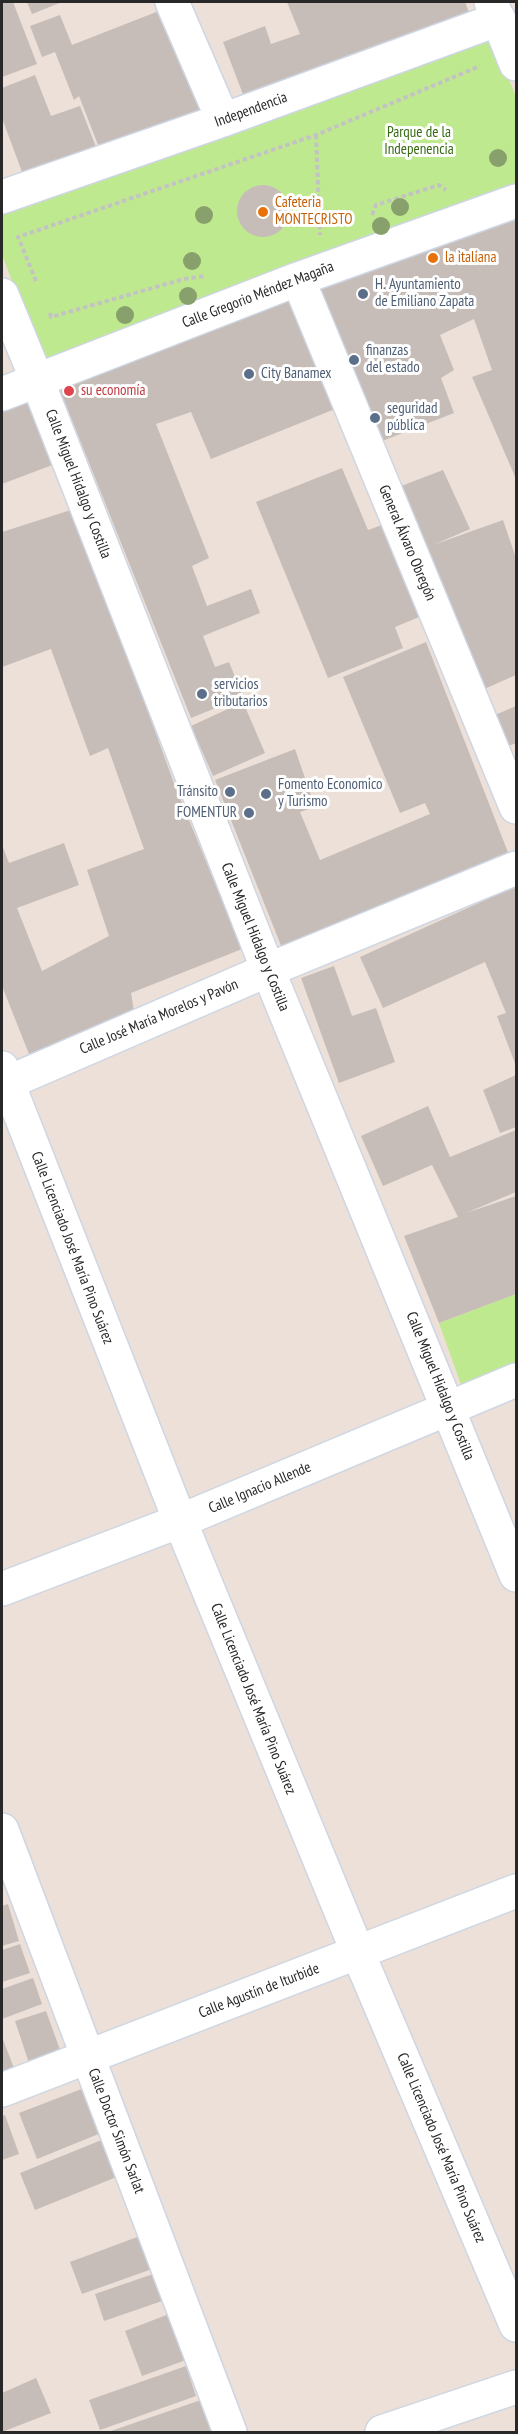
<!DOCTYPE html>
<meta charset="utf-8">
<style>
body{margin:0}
#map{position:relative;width:518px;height:2434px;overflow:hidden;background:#ece0d8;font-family:"PT Sans Narrow",sans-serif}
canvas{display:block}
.frame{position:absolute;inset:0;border:3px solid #282828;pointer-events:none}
</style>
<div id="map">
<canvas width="518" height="2434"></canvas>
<div class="frame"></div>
</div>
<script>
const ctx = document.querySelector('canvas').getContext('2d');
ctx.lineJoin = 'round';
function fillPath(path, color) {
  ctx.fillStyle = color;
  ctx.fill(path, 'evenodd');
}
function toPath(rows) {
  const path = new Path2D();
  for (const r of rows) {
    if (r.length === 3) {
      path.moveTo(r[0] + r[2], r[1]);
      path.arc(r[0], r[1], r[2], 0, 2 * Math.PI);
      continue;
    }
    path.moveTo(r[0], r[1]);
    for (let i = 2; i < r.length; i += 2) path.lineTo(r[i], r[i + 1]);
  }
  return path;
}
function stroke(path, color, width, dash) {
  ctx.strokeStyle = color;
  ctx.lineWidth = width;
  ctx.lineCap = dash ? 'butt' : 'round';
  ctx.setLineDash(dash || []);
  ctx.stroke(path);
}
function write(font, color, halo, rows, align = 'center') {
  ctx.font = font + ' "PT Sans Narrow",sans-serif';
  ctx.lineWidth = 6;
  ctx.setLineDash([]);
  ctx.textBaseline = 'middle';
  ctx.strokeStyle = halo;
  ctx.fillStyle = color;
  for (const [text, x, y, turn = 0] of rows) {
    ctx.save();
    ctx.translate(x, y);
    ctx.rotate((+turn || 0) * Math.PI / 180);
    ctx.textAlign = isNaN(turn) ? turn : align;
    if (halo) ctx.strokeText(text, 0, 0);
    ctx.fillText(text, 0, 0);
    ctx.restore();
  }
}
const green = toPath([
 [488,26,516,97,516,196,44,368,2,254,2,210],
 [516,1294,516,1367,463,1390,439,1323]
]);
const building = toPath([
 [2,2,13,2,37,64,2,77],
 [27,2,62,2,32,14],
 [287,2,465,2,470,15,244,97,223,42,265,26,271,44,300,34],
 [169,7,209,108,100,150,79,96,74,100,55,52,42,57,30,26,60,15,72,45],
 [35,75,51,116,80,106,98,152,25,180,2,118,2,88],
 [263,211,26],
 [516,205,516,479,472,377,492,370,474,319,440,335,454,370,441,378,454,413,377,443,313,275],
 [291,292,335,409,211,459,191,412,156,424,209,558,192,566,207,606,251,589,260,613,203,636,215,667,229,662,243,697,191,718,56,380],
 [28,393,55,464,2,484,2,403],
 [342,468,368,530,382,525,419,617,395,627,403,648,328,678,256,502],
 [443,470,470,529,433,545,503,520,516,558,516,675,482,690,396,488],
 [74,509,175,786,242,949,131,993,134,1011,29,1054,2,986,2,845,9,863,64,843,79,885,17,908,42,971,109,936,87,870,144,849,108,748,90,756,51,649,2,667,2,532],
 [426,642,509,855,282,948,215,780,295,749,315,807,300,812,320,860,430,814,425,803,400,813,343,677],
 [243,702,265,753,213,776,191,726],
 [516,706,516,743,501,749,488,718],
 [516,886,516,1066,497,1016,506,1013,485,962,383,1008,360,957],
 [334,966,352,1016,376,1008,395,1062,339,1083,301,978],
 [516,1075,516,1127,500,1133,483,1090],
 [428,1106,450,1157,516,1130,516,1192,466,1213,516,1196,516,1294,439,1323,404,1236,458,1217,432,1165,383,1186,361,1136],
 [8,1904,19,1941,2,1946,2,1906],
 [20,1944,30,1973,2,1982,2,1950],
 [33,1978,42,2004,2,2019,2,1989],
 [46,2011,63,2058,31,2069,15,2021],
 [2,2037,17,2076,2,2082],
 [84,2088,101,2133,37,2159,19,2113],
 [5,2115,19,2154,2,2160,2,2116],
 [104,2139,119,2176,35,2210,20,2173],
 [140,2236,152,2269,82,2294,70,2262],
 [156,2273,165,2300,104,2321,95,2294],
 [169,2314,186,2360,142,2376,125,2331],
 [186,2366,196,2396,100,2430,89,2400],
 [36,2378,51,2413,2,2432,2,2393],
 [201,2400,212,2432,108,2432]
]);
const path = toPath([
 [316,135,320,235],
 [372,215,376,205,439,185,446,190],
 [36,281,18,237,316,135,480,66],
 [50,313,51,317,184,279,205,276]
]);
const minor = toPath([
 [172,2,223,120],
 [491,2,516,64],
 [2,197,223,120,499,19],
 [298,279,516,807],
 [2,295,37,380,268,970,516,1575],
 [2,394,298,279,516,201],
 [2,1068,180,1521,358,1953,516,2325],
 [2,1085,268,970,516,868],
 [2,1589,180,1521,516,1380],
 [2,1830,230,2432],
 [2,2090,516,1891],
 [382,2432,516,2387]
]);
const trees = [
 [498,158],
 [400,207],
 [204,215],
 [381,226],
 [192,261],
 [188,296],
 [125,315]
];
const markers = [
 [263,212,6,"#e8710a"],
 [433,258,6,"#e8710a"],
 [363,294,6,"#5c6f8a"],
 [354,360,6,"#5c6f8a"],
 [249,374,6,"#5c6f8a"],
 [69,391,6,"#e0444e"],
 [375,418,6,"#5c6f8a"],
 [202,694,6,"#5c6f8a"],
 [230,792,6,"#5c6f8a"],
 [266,794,6,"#5c6f8a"],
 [249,813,6,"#5c6f8a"]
];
const streetNames = [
 ["Independencia",251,110,-20],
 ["Calle Gregorio Méndez Magaña",258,295,-21],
 ["Calle Miguel Hidalgo y Costilla",78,484,69],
 ["General Álvaro Obregón",407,543,67],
 ["Calle Miguel Hidalgo y Costilla",255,937,68],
 ["Calle José María Morelos y Pavón",159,1017,-23],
 ["Calle Licenciado José María Pino Suárez",72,1248,69],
 ["Calle Miguel Hidalgo y Costilla",440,1386,68],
 ["Calle Ignacio Allende",260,1488,-23],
 ["Calle Licenciado José María Pino Suárez",253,1699,68],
 ["Calle Agustín de Iturbide",259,1991,-21],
 ["Calle Doctor Simón Sarlat",116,2131,69],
 ["Calle Licenciado José María Pino Suárez",441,2148,67]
];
const parkNames = [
 ["Parque de la",419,133],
 ["Indepenencia",419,150]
];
const foodNames = [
 ["Cafeteria",275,203],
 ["MONTECRISTO",275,220],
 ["la italiana",445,258]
];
const serviceNames = [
 ["H. Ayuntamiento",375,285],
 ["de Emiliano Zapata",375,302],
 ["finanzas",366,351],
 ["del estado",366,368],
 ["City Banamex",261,374],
 ["seguridad",387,409],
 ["pública",387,426],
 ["servicios",214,685],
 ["tributarios",214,702],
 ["Fomento Economico",278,785],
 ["y Turismo",278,802],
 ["Tránsito",218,792,"right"],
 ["FOMENTUR",237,813,"right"]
];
const healthNames = [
 ["su economía",81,391]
];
fillPath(green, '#bfe98f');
fillPath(building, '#c7bdb8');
stroke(minor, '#cdd6e3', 36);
stroke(path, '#c3c3c3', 4, [4.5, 3]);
stroke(minor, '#fff', 33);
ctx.fillStyle = '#88a06c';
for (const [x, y] of trees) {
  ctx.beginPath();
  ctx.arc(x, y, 9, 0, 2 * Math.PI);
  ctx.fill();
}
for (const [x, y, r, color] of markers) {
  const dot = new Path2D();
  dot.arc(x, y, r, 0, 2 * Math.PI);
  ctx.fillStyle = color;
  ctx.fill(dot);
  stroke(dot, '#fff', 2);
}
write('15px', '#282828', '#fff', streetNames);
write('15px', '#366b13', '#fff', parkNames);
write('15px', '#c56008', '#fff', foodNames, 'left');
write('15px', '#4e5e75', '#fff', serviceNames, 'left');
write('15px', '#be3a42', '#fff', healthNames, 'left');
</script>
